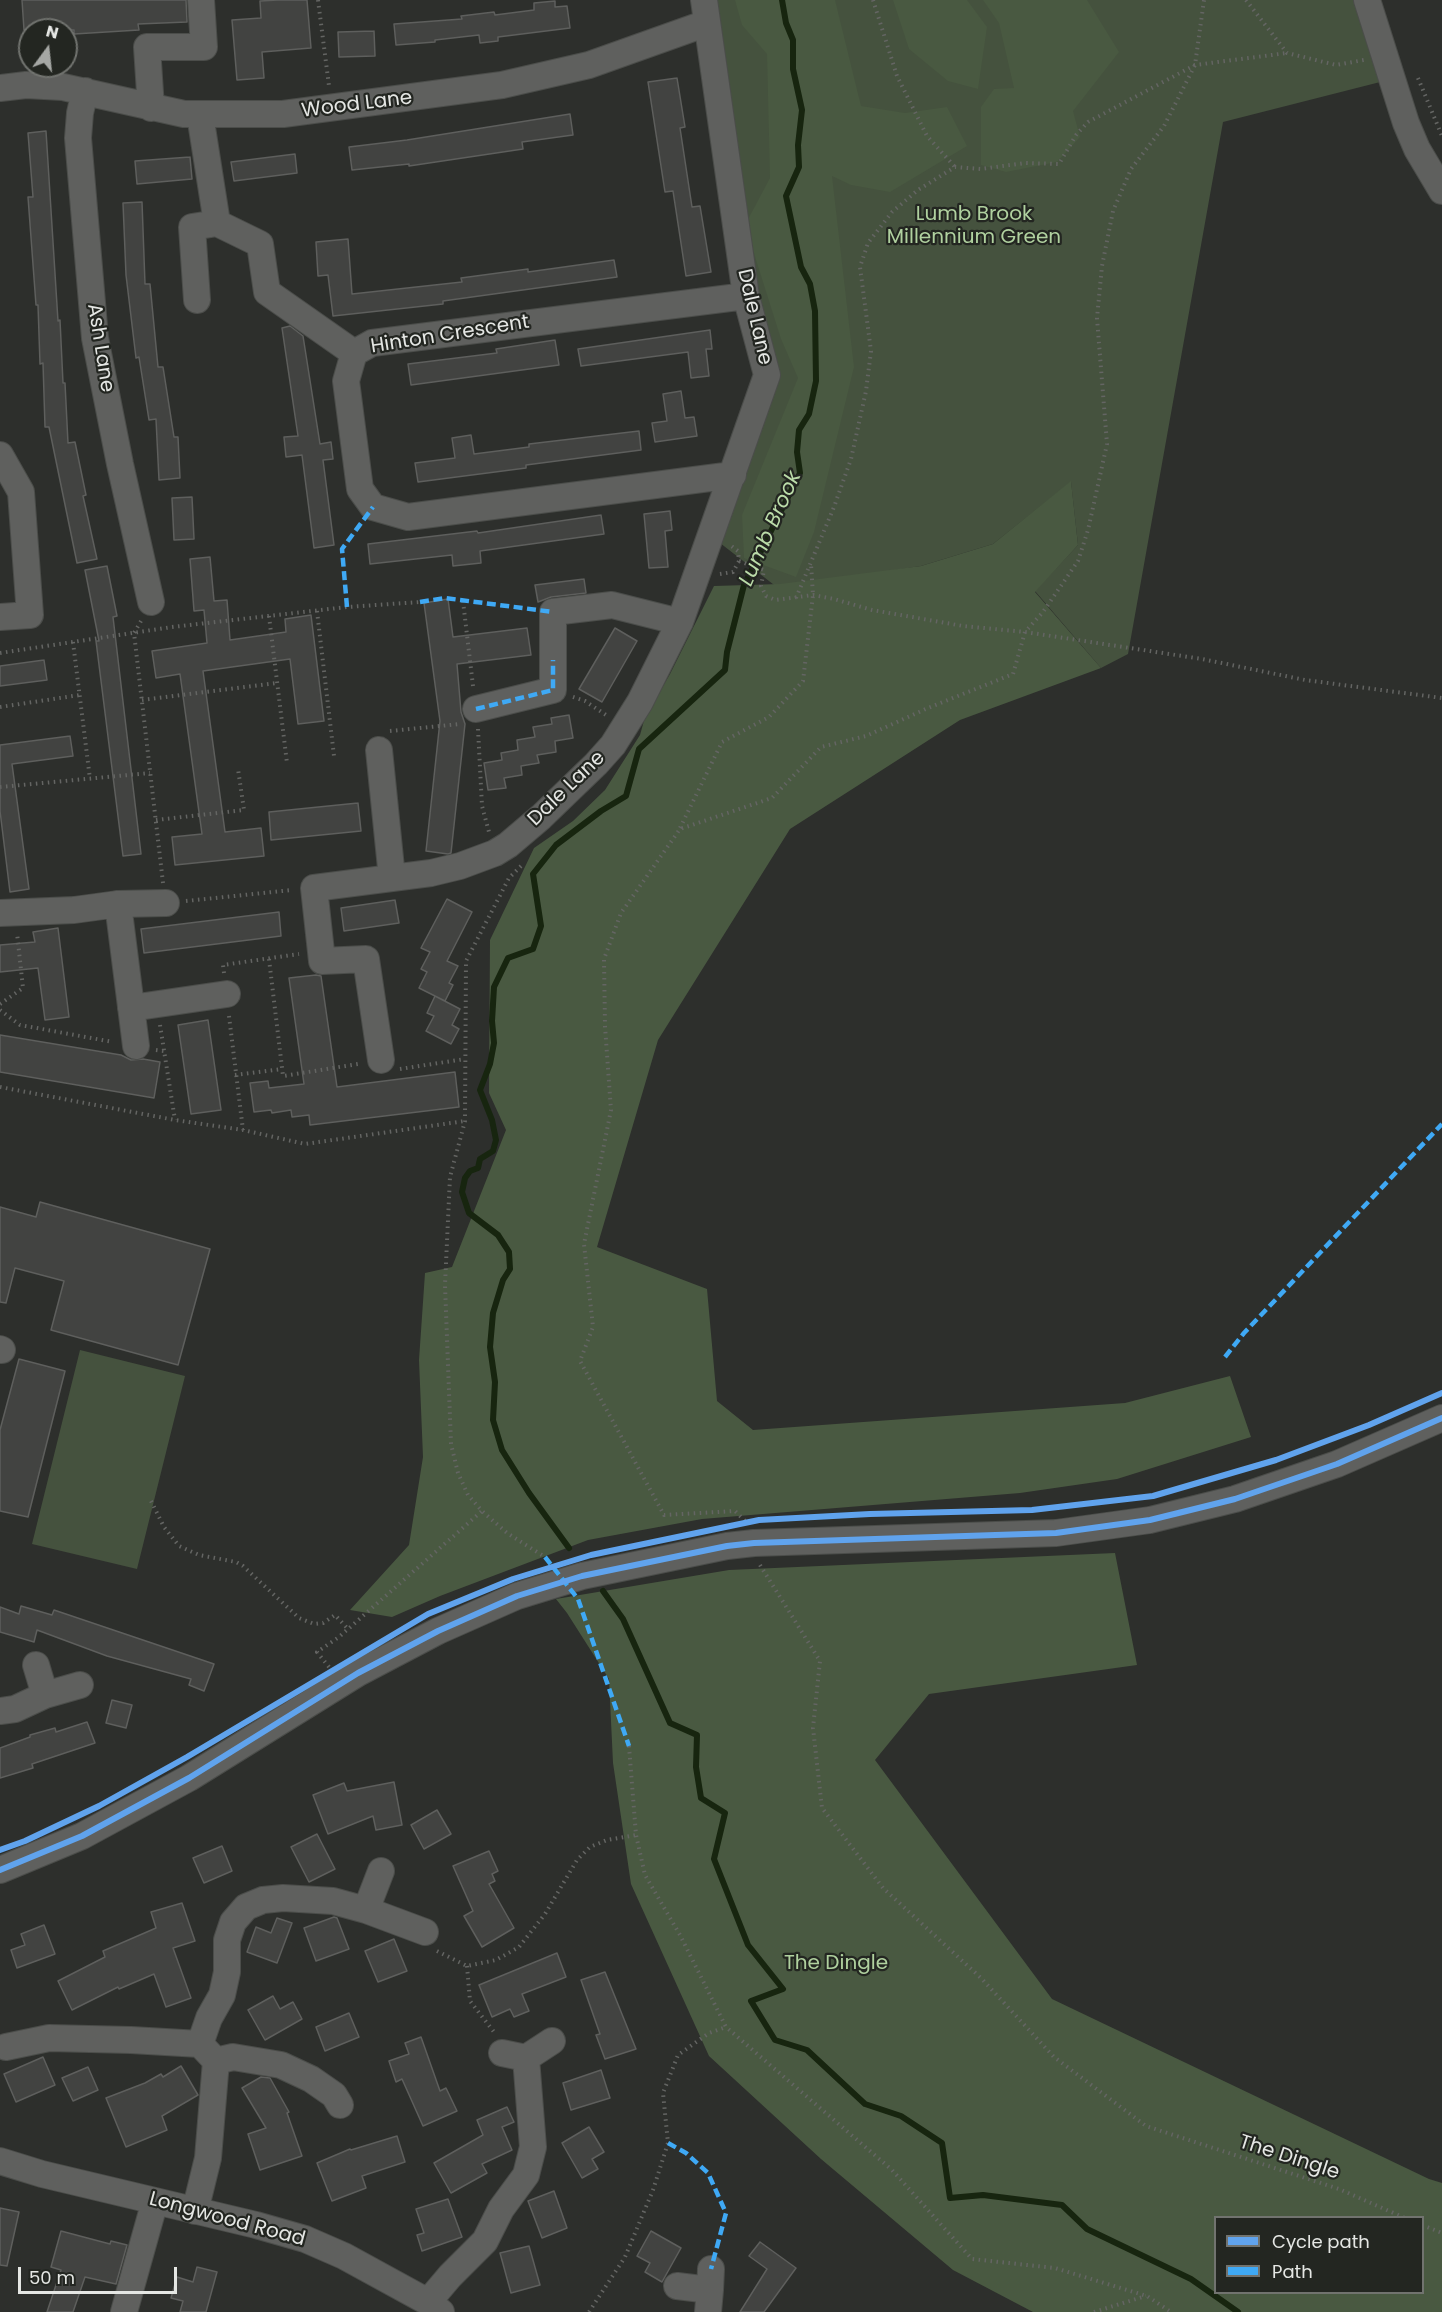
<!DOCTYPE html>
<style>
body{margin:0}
#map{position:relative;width:1442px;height:2312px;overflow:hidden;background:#2d2f2c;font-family:Poppins,sans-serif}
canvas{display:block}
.legend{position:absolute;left:1214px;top:2216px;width:210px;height:78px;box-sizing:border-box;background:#232621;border:2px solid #71736f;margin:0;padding:8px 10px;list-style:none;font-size:18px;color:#e5e7e4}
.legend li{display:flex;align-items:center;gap:12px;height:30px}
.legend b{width:30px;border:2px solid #71736f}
.north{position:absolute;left:18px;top:18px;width:60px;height:60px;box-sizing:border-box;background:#232621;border:2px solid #71736f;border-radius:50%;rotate:15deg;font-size:16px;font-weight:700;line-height:24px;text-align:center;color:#e5e7e4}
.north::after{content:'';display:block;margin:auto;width:21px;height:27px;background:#a5a7a4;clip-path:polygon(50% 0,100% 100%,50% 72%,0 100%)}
.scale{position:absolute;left:18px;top:2267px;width:159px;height:27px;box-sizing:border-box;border:3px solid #e5e7e4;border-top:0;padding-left:8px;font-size:18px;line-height:21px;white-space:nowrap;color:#e5e7e4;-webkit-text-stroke:4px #232621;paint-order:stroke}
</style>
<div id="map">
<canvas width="1442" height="2312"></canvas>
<ul class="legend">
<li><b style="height:8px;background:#60a3ed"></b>Cycle path</li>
<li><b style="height:8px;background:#3fa9f5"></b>Path</li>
</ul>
<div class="north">N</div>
<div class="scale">50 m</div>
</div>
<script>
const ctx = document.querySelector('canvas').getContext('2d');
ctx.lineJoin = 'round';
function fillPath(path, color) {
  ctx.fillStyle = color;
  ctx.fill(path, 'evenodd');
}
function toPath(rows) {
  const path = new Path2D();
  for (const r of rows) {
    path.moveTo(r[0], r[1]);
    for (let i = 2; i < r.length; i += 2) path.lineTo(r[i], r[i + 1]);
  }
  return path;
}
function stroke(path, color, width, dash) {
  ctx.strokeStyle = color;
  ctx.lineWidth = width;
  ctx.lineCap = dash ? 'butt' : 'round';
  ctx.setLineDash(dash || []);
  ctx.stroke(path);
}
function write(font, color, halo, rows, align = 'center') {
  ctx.font = font + ' Poppins,sans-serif';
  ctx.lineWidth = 4.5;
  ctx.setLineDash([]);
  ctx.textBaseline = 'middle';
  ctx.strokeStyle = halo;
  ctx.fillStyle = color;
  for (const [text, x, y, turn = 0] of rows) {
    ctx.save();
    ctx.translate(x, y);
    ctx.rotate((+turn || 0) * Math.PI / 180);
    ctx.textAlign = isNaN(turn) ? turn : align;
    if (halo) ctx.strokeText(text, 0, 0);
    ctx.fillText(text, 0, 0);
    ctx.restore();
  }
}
const green = toPath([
 [710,0,1368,0,1392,79,1223,122,1128,654,1101,668,1035,591,1078,545,1071,482,993,544,921,566,778,588,711,536,767,375],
 [80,1350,185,1376,137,1569,32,1544]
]);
const forest = toPath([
 [735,0,835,0,861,106,905,113,947,107,967,146,890,192,851,185,832,176,854,367,814,532,796,577,744,558,742,515,798,378,781,339,745,225,770,178,767,54,742,25],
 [893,0,967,0,987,27,978,89,948,81,909,49],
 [983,0,1087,0,1119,52,1073,111,1080,137,1057,162,1006,172,981,165,981,107,994,89,1014,88,999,23],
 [1071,481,1078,545,1035,592,1101,668,960,720,790,829,658,1040,597,1247,707,1289,717,1401,753,1430,1125,1403,1230,1376,1251,1437,1117,1479,1020,1493,702,1519,588,1540,440,1596,392,1617,350,1610,409,1545,423,1457,419,1360,425,1273,452,1267,506,1130,489,1093,490,940,534,848,573,821,605,790,640,735,645,717,670,674,714,586,780,584,921,566,993,544],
 [1115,1553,1137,1665,929,1694,875,1760,1052,1999,1429,2179,1442,2183,1442,2312,1033,2312,953,2270,821,2159,709,2056,631,1884,613,1763,609,1679,567,1613,556,1599,729,1570],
 [1216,2218,1422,2218,1422,2292,1216,2292]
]);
const stream = toPath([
 [569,1548,529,1493,502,1450,493,1420,495,1382,490,1347,493,1313,503,1280,510,1269,509,1252,498,1235,469,1213,462,1192,465,1178,470,1171,478,1168,480,1159,493,1151,496,1140,492,1120,480,1090,490,1064,494,1043,492,1021,494,987,508,958,533,949,541,926,533,874,556,845,601,811,626,796,639,749,725,670,727,652,744,585,800,473,797,452,799,430,809,414,816,381,815,311,810,284,801,267,786,196,799,167,798,145,802,110,793,69,793,40,786,23,782,0],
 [603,1591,623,1619,670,1723,697,1735,696,1767,701,1798,725,1813,714,1859,748,1945,783,1989,751,2001,775,2040,807,2050,865,2104,901,2116,942,2143,950,2198,983,2195,1062,2205,1087,2229,1191,2279,1238,2312]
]);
const building = toPath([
 [22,0,186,0,187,22,138,24,139,30,74,34,74,30,24,30,22,0],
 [278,0,307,0,311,48,262,52,264,78,237,80,232,20,261,18,260,1,278,0],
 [555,1,555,7,567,6,570,28,498,37,498,41,480,43,479,35,435,40,435,42,396,45,394,24,462,19,461,16,494,12,495,15,534,10,534,3,555,1],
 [374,31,375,56,339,57,338,32,374,31],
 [677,78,685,127,680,128,692,207,700,206,711,272,686,276,673,191,665,192,648,82,677,78],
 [570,114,573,135,522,142,523,149,409,166,409,164,352,170,349,147,407,140,570,114],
 [46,131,58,321,60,320,63,383,65,383,68,443,75,442,86,495,83,496,97,559,77,563,49,427,45,427,43,363,40,364,38,305,36,305,28,197,33,197,28,133,46,131],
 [295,154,297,173,234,181,231,162,295,154],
 [190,157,192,179,137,184,135,161,190,157],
 [142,202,145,284,150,284,158,367,163,367,174,437,178,437,180,478,159,480,156,419,149,420,139,357,136,358,126,275,123,203,142,202],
 [348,239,352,294,462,282,461,278,528,269,528,272,614,260,617,277,443,301,443,304,333,316,328,275,318,276,316,242,348,239],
 [290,326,303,336,320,444,331,442,333,459,323,460,334,545,314,548,302,455,286,457,284,437,298,436,282,328,290,326],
 [710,330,712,349,706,349,709,376,691,378,688,352,581,366,578,349,710,330],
 [555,340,559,365,411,385,408,364,497,353,496,349,555,340],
 [681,391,685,418,694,417,697,436,655,442,652,423,667,421,663,394,681,391],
 [639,431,641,450,526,465,526,468,418,482,415,463,455,458,452,438,471,435,474,454,529,447,529,444,639,431],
 [192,497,194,539,174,540,172,498,192,497],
 [670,511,672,530,665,531,668,567,649,568,644,514,670,511],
 [601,515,604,534,480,551,481,563,453,566,452,555,370,564,368,544,477,531,478,533,601,515],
 [210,557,214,601,227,600,230,640,286,632,285,619,311,615,324,721,298,724,290,659,203,671,225,832,261,828,264,856,175,865,172,837,202,834,180,674,156,678,152,651,207,643,204,610,194,611,190,559,210,557],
 [107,566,117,616,113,617,141,854,123,856,96,641,99,641,85,570,107,566],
 [584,579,586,593,551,597,538,602,535,585,584,579],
 [448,599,453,637,527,628,531,655,457,664,461,712,465,724,451,853,448,854,426,851,440,721,424,603,448,599],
 [615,628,637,641,602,702,579,689,615,628],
 [44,660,47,680,0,686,0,666,44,660],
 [569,715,573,738,555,741,556,752,537,755,539,763,521,766,522,775,504,778,506,788,488,790,484,763,502,760,501,753,518,750,517,740,535,737,533,727,552,724,551,718,569,715],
 [70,736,73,756,12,764,29,889,10,892,0,811,0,745,70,736],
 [358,803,361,831,271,840,269,812,358,803],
 [447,899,472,912,447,961,458,966,449,983,453,985,445,1001,419,988,427,972,421,969,430,952,421,948,447,899],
 [395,900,399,923,344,931,341,908,395,900],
 [279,912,281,936,144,953,141,929,279,912],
 [58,928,69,1017,45,1020,38,968,0,972,0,945,35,942,33,932,58,928],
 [316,975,321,976,337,1087,455,1072,459,1107,310,1125,309,1115,292,1117,291,1110,272,1113,271,1110,254,1112,250,1083,268,1081,269,1088,304,1084,289,978,316,975],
 [435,996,460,1009,452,1025,459,1029,451,1044,426,1031,434,1016,427,1013,435,996],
 [208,1020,221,1110,191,1114,178,1025,208,1020],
 [0,1035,121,1055,131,1060,143,1059,160,1062,154,1098,0,1072,0,1035],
 [40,1202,210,1249,178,1365,51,1330,64,1281,15,1268,6,1303,0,1302,0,1207,36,1217,40,1202],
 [19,1359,65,1371,28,1517,0,1511,0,1430,19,1359],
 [21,1606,52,1615,54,1610,214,1664,204,1691,189,1685,191,1679,107,1656,37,1630,34,1642,0,1632,0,1607,19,1614,21,1606],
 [112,1700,132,1705,126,1728,106,1723,112,1700],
 [87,1722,95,1743,32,1764,33,1768,0,1778,0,1748,30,1737,30,1735,55,1728,56,1732,87,1722],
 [394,1782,402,1825,376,1830,373,1816,328,1834,313,1795,344,1783,347,1791,394,1782],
 [437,1810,451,1834,424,1849,411,1825,437,1810],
 [317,1834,335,1869,309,1882,291,1847,317,1834],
 [222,1846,232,1871,204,1883,193,1858,222,1846],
 [489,1851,498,1871,492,1874,495,1881,489,1884,514,1928,482,1947,464,1916,473,1911,453,1866,489,1851],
 [182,1903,195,1941,173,1948,191,1998,166,2007,154,1974,119,1989,118,1987,72,2010,58,1981,105,1957,103,1951,156,1928,151,1912,182,1903],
 [334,1917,337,1918,349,1949,316,1961,304,1928,334,1917],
 [277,1918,292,1923,277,1963,247,1952,256,1927,271,1933,277,1918],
 [44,1925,55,1954,17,1968,11,1950,25,1945,21,1934,44,1925],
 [394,1939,407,1971,378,1982,365,1951,394,1939],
 [557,1953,566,1977,522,1994,529,2011,514,2017,510,2009,492,2017,479,1985,557,1953],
 [605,1972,636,2049,605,2059,596,2035,600,2034,581,1980,605,1972],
 [273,1996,280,2009,293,2002,302,2019,265,2040,248,2010,273,1996],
 [349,2013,359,2037,325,2051,316,2027,349,2013],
 [421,2037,440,2091,446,2088,457,2111,423,2126,402,2079,396,2082,389,2061,409,2054,405,2043,421,2037],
 [43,2057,55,2085,16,2102,4,2074,43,2057],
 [181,2066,198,2095,162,2116,167,2130,126,2147,106,2098,145,2083,161,2074,163,2077,181,2066],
 [88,2067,98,2090,73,2101,62,2078,88,2067],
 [601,2070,610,2098,571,2110,563,2083,601,2070],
 [261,2077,270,2078,289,2112,287,2113,302,2156,260,2170,248,2134,266,2128,242,2088,261,2077],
 [507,2107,514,2122,502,2127,512,2150,482,2164,487,2173,451,2193,434,2163,483,2135,477,2120,507,2107],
 [589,2127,604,2152,592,2159,598,2169,582,2178,562,2143,589,2127],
 [397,2136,405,2162,362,2176,366,2188,332,2201,317,2163,350,2149,351,2150,397,2136],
 [554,2191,567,2228,542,2238,528,2201,554,2191],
 [448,2199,462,2237,422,2251,417,2235,424,2233,416,2209,448,2199],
 [0,2208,19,2212,7,2266,0,2265,0,2208],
 [61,2231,110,2244,111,2241,127,2245,116,2284,85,2277,73,2312,47,2312,61,2270,51,2267,61,2231],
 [651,2231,681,2248,662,2282,645,2272,650,2263,637,2256,651,2231],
 [760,2242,796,2268,764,2312,740,2312,767,2269,749,2256,760,2242],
 [529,2246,540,2285,511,2293,500,2253,529,2246],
 [197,2267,217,2272,206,2312,180,2312,183,2301,171,2298,177,2277,193,2282,197,2267]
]);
const path = toPath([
 [318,0,329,86],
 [873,0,897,76,927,136,955,167],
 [1246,0,1287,53,1336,65,1364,60],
 [1418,78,1442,136],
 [739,561,764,570,761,586,766,596,775,600,813,595,834,599,872,610,963,626,1025,632,1202,659,1305,680,1442,698],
 [720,574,733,572,739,561,738,551,730,545],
 [796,598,834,507,851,459,866,391,871,351,860,267,868,243,892,212,918,190,955,167,981,169,1025,163,1059,164,1076,135,1088,122,1195,65,1287,53],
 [463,601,473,686],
 [317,611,334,756],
 [269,616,287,763],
 [141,621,134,633,163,883],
 [73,642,90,779],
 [0,653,172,627,347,607,420,602],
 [573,697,585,701,606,715],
 [142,700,277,683],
 [0,707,80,695],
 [478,729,482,806,489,832],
 [390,731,460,724],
 [0,787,150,773],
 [156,820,244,810,238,769],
 [680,828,722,742,769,717,803,681,813,595,811,564],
 [521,866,509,878,466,961,465,1121,450,1177,445,1285,451,1444,458,1473,468,1495,482,1511,507,1533,545,1557],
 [186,901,292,890],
 [269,959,283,1076,358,1064],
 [224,973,223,965,299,954],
 [0,1004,23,988,17,933],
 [0,1010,20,1025,113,1042],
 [229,1016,243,1130],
 [160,1025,175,1120],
 [156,1050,164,1051],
 [400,1069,465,1059],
 [235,1075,282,1069],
 [0,1087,175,1120,243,1130,305,1144,465,1121],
 [151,1501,164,1527,179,1546,199,1555,236,1562,243,1566,299,1618,314,1624,323,1623,335,1615,348,1629],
 [745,1521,735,1511,664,1515,580,1361,593,1327,584,1244,611,1110,605,1026,604,959,621,913,680,829,772,798,821,747,866,736,928,708,1013,674,1025,632,1043,612,1078,561,1088,530,1107,444,1097,318,1102,266,1113,211,1131,169,1164,126,1195,65,1204,0],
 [760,1565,820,1661,813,1728,822,1808,883,1888,981,1978,1054,2057,1146,2126,1339,2189,1405,2218],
 [329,1667,317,1652,339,1637,482,1511],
 [629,1746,636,1835,645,1875,680,1935,726,2027,892,2170,972,2259,1055,2268,1147,2296,1171,2312],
 [437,1951,467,1966,496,1960,519,1947,545,1914,577,1860,590,1847,607,1840,636,1835],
 [467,1966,470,2001,494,2032],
 [1422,2225,1442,2233],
 [589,2312,625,2257,653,2190,668,2143,663,2093,678,2055,709,2033,726,2027],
 [1094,2312,1146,2296]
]);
const minor = toPath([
 [1367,0,1406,123,1417,149,1442,191],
 [0,88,26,85,63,87,184,114,283,114,502,85,589,65,707,23],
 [85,91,80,113,78,138,95,338,120,464,151,602],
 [151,108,147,47,204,47,201,0],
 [200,115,217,223],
 [197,300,192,227,217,223,260,244,267,292,354,353],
 [0,455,21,492,30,615,0,617],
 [733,475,408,517,373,507,360,489,346,381,354,353,372,343,746,296],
 [476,709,553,690,553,612,612,605,680,622],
 [379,750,392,878],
 [118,904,136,1046],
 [0,913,74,910,118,904,166,903],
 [131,1008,227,994],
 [381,1060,366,959,322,961,314,888,431,873,460,866,495,853,508,845,541,817,596,764,613,745,640,702,680,622,767,375,746,296,704,0],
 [0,1349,2,1350],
 [36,1665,45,1695],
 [0,1711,15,1709,45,1695,80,1685],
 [0,1870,82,1836,189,1778,358,1673,438,1631,517,1596,582,1576,727,1546,754,1543,1056,1533,1150,1520,1235,1499,1337,1464,1442,1418],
 [366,1910,381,1871],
 [200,2044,209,2018,222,1995,227,1972,227,1940,233,1922,246,1907,263,1900,283,1898,333,1901,366,1910,425,1932],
 [6,2047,49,2038,131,2040,200,2044,216,2061,233,2057,281,2065,311,2079,334,2095,340,2105],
 [502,2053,526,2058,552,2041],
 [0,2161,42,2174,256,2225,305,2239,344,2256,428,2302,441,2312],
 [195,2211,208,2158,216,2061],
 [677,2286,710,2290,711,2269],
 [428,2302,450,2276,485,2241,501,2209,526,2175,533,2147,526,2058],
 [124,2312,155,2201],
 [708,2312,710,2290]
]);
const quiet = toPath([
 [420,602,445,598,553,612],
 [347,607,342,549,373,507],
 [476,709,553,690,553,660],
 [1225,1357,1244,1333,1442,1124],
 [545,1557,578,1599,629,1746],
 [668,2143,686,2153,708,2173,726,2213,711,2269]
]);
const cycleway = toPath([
 [0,1850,25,1841,99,1806,187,1757,428,1614,513,1579,591,1555,759,1520,870,1514,1032,1510,1153,1496,1276,1460,1369,1425,1442,1393],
 [0,1870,82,1836,189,1778,358,1673,438,1631,517,1596,582,1576,727,1546,754,1543,1056,1533,1150,1520,1235,1499,1337,1464,1442,1418]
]);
const streetNames = [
 ["Wood Lane",357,105,-7],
 ["Dale Lane",754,317,77],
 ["Hinton Crescent",450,335,-9],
 ["Ash Lane",100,348,81],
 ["Dale Lane",567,789,-44],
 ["The Dingle",1289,2158,18],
 ["Longwood Road",227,2220,15]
];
const parkNames = [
 ["Lumb Brook",974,215],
 ["Millennium Green",974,238],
 ["The Dingle",836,1964]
];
const waterNames = [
 ["Lumb Brook",771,529,-66]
];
fillPath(green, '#45523e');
fillPath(forest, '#495941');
stroke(stream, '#17250f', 6);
fillPath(building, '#424341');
stroke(building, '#5e5f5d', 1.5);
stroke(minor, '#4b4d4a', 28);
stroke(path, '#646563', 4, [1.5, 4.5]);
stroke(minor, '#5f605e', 26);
stroke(quiet, '#3fa9f5', 4.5, [9, 4.5]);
stroke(cycleway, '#60a3ed', 6);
write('20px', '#e5e7e4', '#232621', streetNames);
write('20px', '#b0d19f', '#232621', parkNames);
write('italic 21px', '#bbdca9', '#232621', waterNames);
</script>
